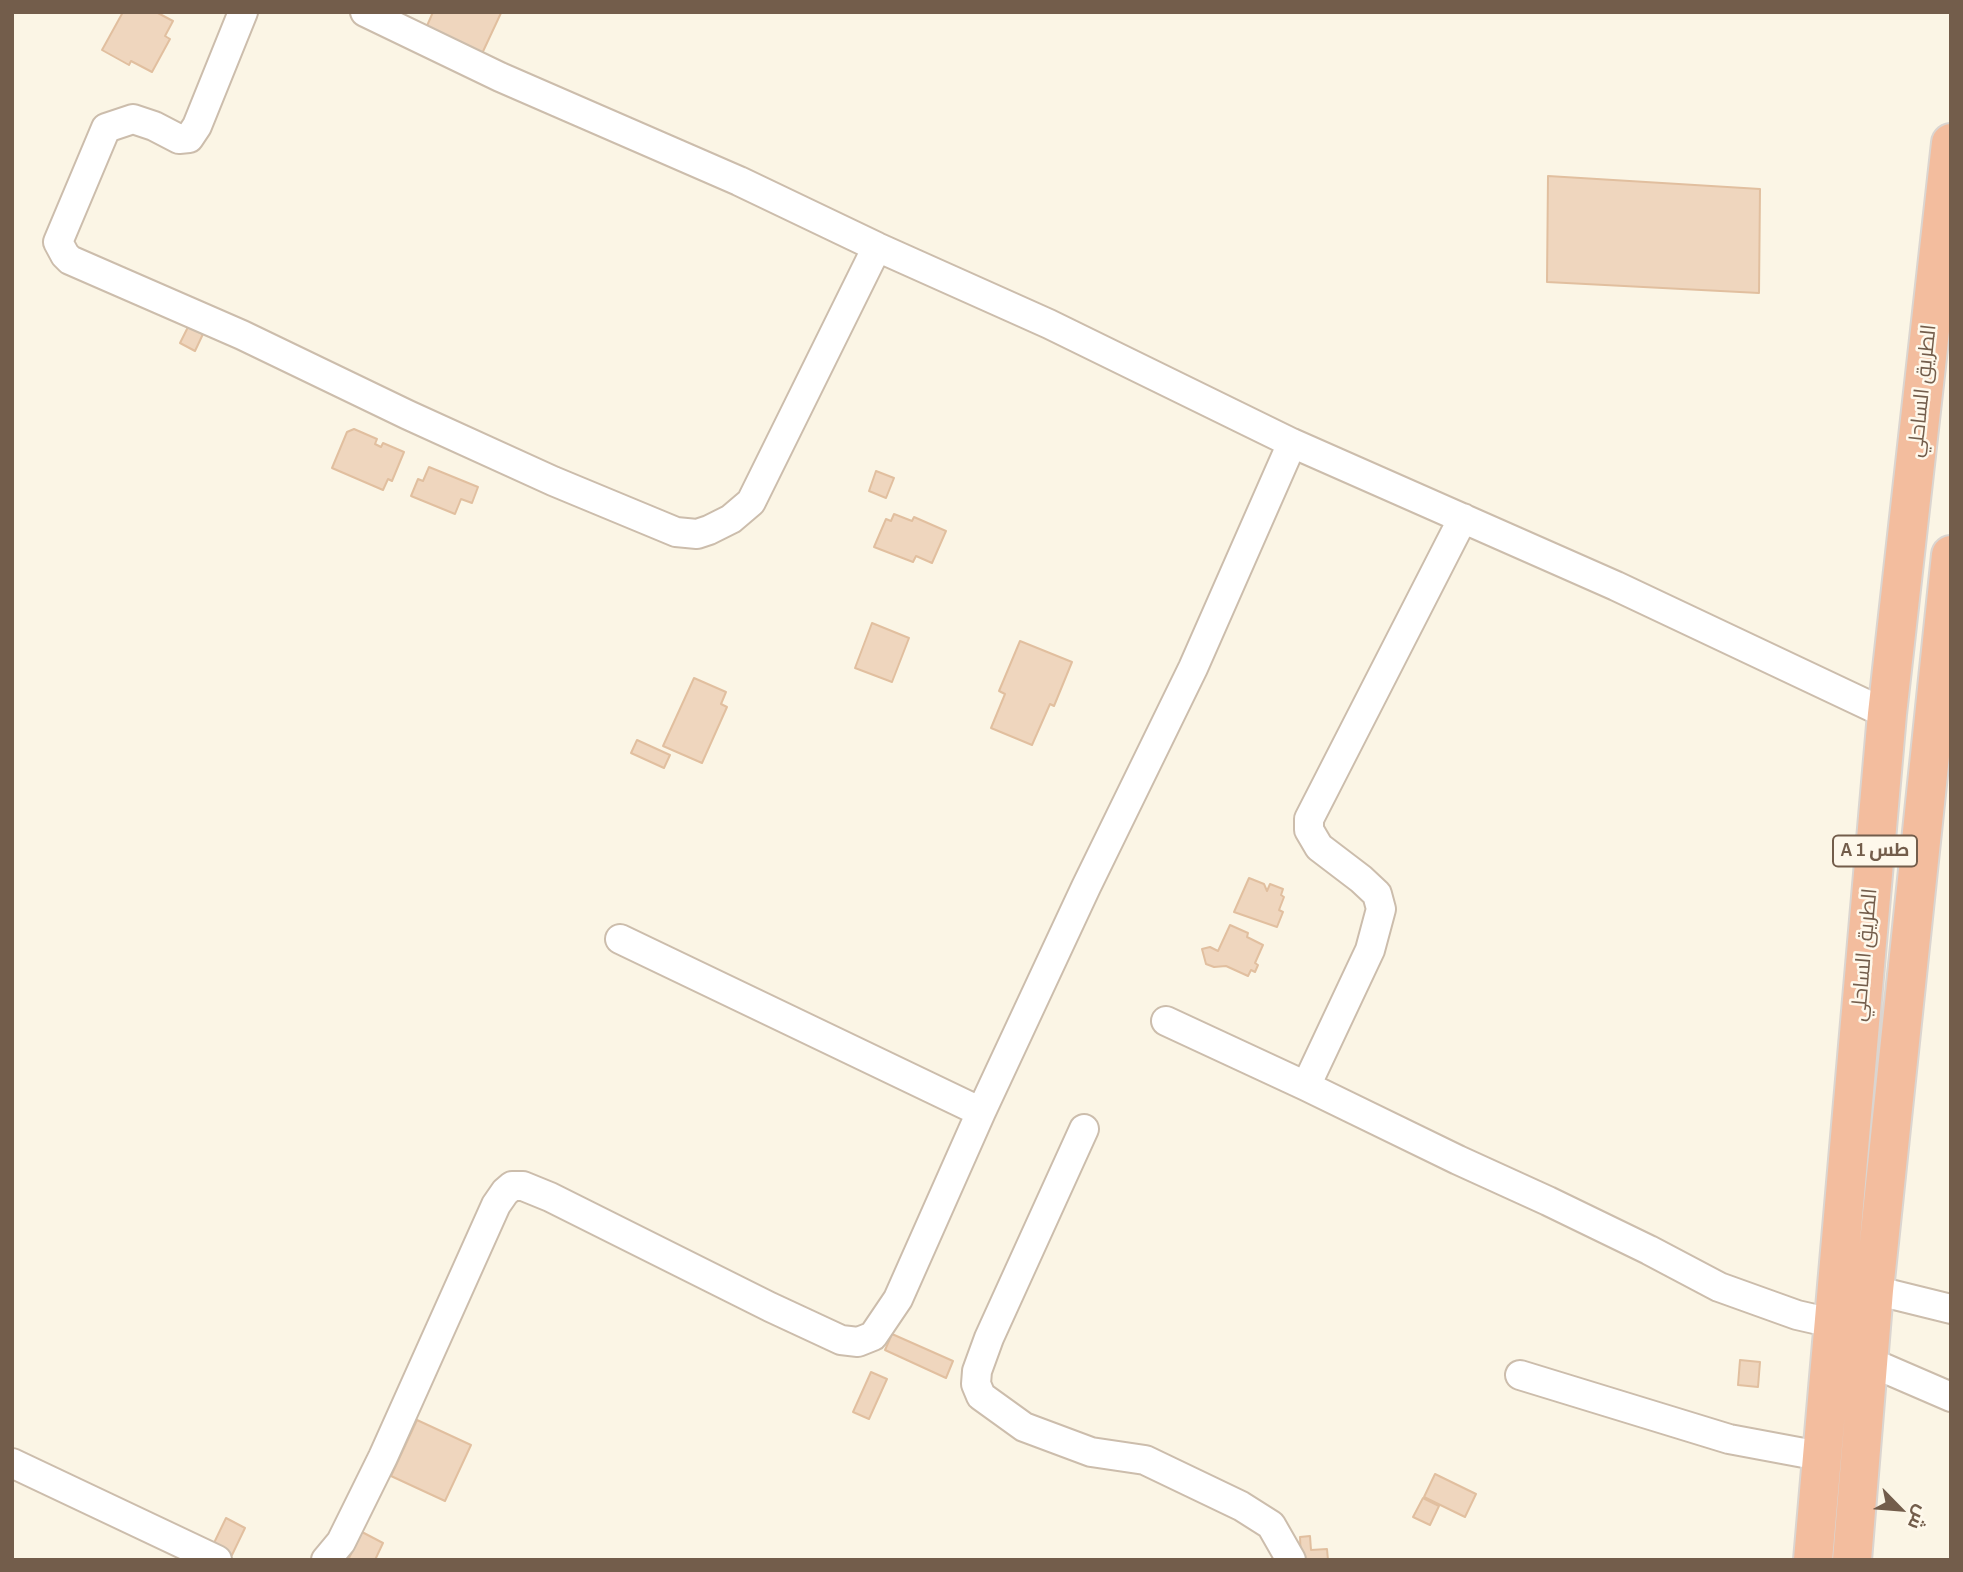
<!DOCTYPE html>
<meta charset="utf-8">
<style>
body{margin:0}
#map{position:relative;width:1963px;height:1572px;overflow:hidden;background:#fbf5e5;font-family:"Archivo Narrow",Cairo,sans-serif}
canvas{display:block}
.frame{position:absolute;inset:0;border:14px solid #735d4b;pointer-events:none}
.north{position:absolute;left:1865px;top:1474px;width:70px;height:70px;-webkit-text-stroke:5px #fef8eb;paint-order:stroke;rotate:115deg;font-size:19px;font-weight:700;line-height:28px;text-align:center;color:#735d4b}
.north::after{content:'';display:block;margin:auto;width:24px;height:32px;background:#735d4b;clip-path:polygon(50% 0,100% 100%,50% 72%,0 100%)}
</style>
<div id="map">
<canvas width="1963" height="1572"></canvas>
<div class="frame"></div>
<div class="north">ش</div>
</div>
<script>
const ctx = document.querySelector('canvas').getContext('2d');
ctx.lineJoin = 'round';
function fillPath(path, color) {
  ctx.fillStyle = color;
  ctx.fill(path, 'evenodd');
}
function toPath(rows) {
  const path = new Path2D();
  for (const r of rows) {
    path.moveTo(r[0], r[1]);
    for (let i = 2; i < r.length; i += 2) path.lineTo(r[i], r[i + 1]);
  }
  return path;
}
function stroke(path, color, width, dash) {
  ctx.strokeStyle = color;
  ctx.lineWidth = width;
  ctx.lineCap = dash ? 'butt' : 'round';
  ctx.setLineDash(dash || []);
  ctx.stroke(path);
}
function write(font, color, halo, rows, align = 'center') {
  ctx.font = font + ' "Archivo Narrow",Cairo,sans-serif';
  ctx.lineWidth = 5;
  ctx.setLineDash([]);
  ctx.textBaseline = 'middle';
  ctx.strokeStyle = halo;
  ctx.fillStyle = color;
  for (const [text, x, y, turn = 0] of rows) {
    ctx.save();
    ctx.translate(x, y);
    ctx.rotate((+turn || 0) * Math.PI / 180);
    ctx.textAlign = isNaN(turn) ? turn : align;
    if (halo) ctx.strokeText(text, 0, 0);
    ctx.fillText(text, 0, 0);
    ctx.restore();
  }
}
const building = toPath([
 [123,12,156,12,173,21,165,36,170,39,152,72,131,61,129,65,102,50,123,12],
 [433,12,500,12,501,13,479,60,423,35,433,12],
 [1548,176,1760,189,1759,293,1547,282,1548,176],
 [188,327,203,334,195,351,180,343,188,327],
 [354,429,377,439,375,444,381,447,383,443,404,452,392,481,388,479,383,490,332,468,347,432,354,429],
 [429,467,478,487,472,503,461,499,455,514,411,496,418,479,423,481,429,467],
 [876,471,894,478,886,498,869,491,876,471],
 [894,514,912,521,914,517,946,531,932,563,916,556,913,562,874,547,886,519,891,521,894,514],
 [872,623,909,638,892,682,855,668,872,623],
 [1020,641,1072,662,1054,706,1050,704,1032,745,991,728,1005,694,999,691,1020,641],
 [694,678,726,692,721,704,727,707,702,763,663,746,694,678],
 [637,740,670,755,664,768,631,753,637,740],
 [1249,878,1264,884,1267,891,1270,884,1283,889,1281,895,1284,897,1279,910,1283,912,1277,927,1234,912,1249,878],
 [1230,925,1248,933,1247,937,1263,945,1255,963,1258,965,1255,972,1251,970,1248,976,1226,966,1214,967,1206,964,1202,949,1210,947,1218,951,1230,925],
 [892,1334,953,1361,946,1378,885,1350,892,1334],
 [1740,1360,1760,1362,1758,1387,1738,1385,1740,1360],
 [871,1372,887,1379,869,1419,853,1412,871,1372],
 [417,1420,471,1445,445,1501,391,1476,417,1420],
 [1435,1474,1476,1494,1465,1517,1424,1497,1435,1474],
 [1423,1498,1439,1506,1430,1525,1413,1517,1423,1498],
 [226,1518,245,1528,232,1555,213,1545,226,1518],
 [362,1532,383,1543,375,1560,348,1560,362,1532],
 [1310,1536,1311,1550,1327,1549,1328,1560,1301,1560,1300,1537,1310,1536]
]);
const minor = toPath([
 [243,12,197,126,189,138,179,139,154,126,133,119,106,128,58,242,65,255,70,260,242,335,408,415,553,481,676,532,697,534,709,530,731,519,751,502,877,247],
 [365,12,500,77,739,181,877,247,1049,324,1292,443,1616,586,1887,714],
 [620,939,981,1112],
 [1166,1021,1306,1086,1458,1160,1548,1201,1649,1250,1719,1287,1797,1315,1832,1323],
 [1306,1086,1370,950,1381,909,1377,894,1361,879,1319,847,1309,830,1309,819,1463,518],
 [1084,1129,989,1338,977,1371,976,1384,981,1396,1024,1427,1091,1452,1145,1460,1241,1506,1271,1525,1291,1560],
 [1874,1290,1951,1309],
 [1870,1362,1951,1397],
 [1520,1375,1729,1439,1820,1456],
 [12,1463,217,1560],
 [326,1560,341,1542,383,1457,496,1205,505,1192,512,1186,523,1186,550,1197,770,1307,841,1340,858,1342,873,1336,898,1299,981,1112,1086,887,1193,668,1292,443]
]);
const highway = toPath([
 [1813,1560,1887,714,1951,143],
 [1852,1560,1874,1290,1951,555]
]);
const shields = [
 [1875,851,84]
];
const shieldNames = [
 ["A 1 طس",1875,851]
];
const streetNames = [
 ["الطريق الساحلي",1923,391,-84],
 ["الطريق الساحلي",1865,955,-85]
];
fillPath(building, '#efd6be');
stroke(building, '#e1bf9f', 2);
stroke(minor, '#ccbdac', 32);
stroke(highway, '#dbd5d0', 42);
stroke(minor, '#fff', 28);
stroke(highway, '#f3bd9e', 38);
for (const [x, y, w] of shields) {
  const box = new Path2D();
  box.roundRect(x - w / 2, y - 15.5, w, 31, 5);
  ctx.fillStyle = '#fef8eb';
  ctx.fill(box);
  stroke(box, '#735d4b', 2);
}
write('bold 19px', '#735d4b', null, shieldNames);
write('21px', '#735d4b', '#fef8eb', streetNames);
</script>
